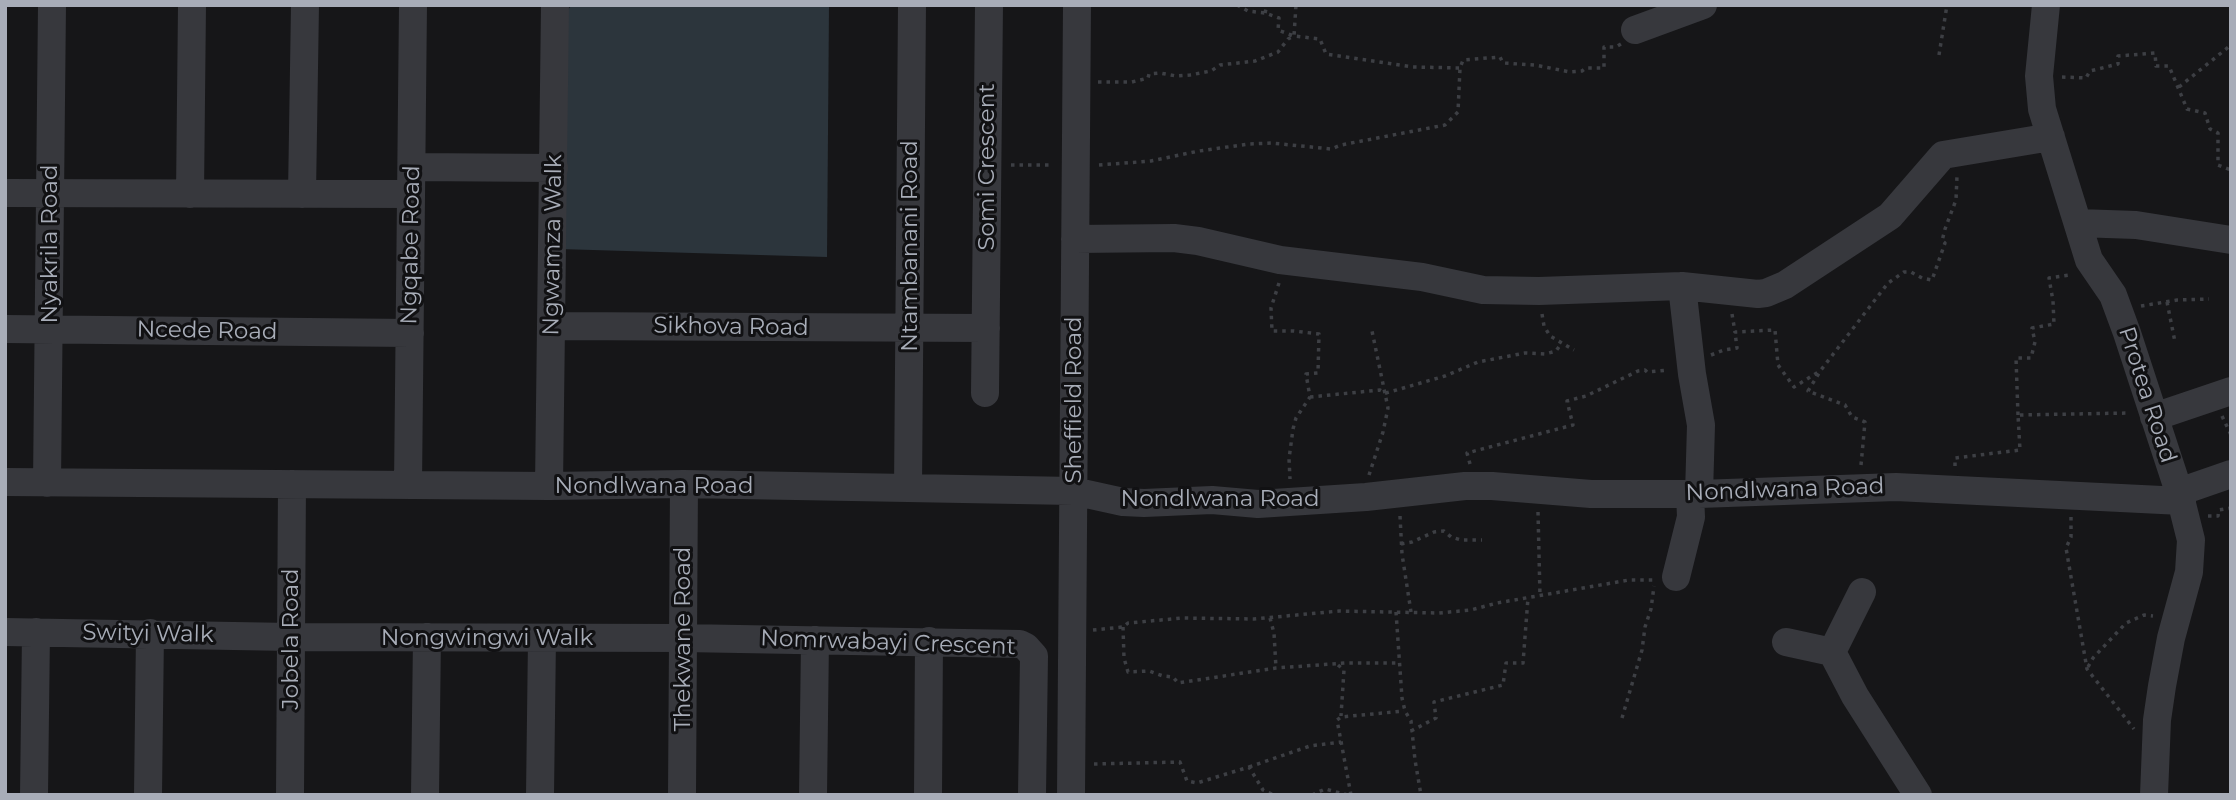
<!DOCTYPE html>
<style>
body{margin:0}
#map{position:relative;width:2236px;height:800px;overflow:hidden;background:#161618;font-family:Montserrat,sans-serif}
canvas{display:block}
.frame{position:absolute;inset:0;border:7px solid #a8adb8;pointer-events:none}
</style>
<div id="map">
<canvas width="2236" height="800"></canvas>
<div class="frame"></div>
</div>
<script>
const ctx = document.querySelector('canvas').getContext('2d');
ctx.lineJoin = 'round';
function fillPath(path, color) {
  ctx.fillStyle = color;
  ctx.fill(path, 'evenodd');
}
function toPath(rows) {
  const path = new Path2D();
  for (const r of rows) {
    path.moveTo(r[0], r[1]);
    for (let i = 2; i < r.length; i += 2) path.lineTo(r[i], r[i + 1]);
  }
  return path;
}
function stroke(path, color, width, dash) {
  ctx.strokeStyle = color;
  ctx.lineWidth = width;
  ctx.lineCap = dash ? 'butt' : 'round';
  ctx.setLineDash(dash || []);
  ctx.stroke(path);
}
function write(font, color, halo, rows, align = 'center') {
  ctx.font = font + ' Montserrat,sans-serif';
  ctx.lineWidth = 6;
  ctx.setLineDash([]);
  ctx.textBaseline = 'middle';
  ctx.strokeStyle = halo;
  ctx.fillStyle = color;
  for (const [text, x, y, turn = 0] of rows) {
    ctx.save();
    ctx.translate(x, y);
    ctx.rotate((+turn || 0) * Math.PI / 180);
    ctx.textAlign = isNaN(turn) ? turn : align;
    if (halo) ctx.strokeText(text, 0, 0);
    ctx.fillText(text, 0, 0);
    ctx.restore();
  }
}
const water = toPath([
 [572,5,829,6,827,257,559,249,561,17]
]);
const path = toPath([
 [1237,5,1248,11,1265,13,1279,18,1278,30,1294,36,1320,39,1326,54,1413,67,1460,68],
 [1265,13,1267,5],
 [1939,55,1947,5],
 [2062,77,2086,78,2090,71,2118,64,2118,56,2155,53,2156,66,2169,66,2187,109,2205,113,2210,129,2218,133,2218,165,2231,170],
 [1098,82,1132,82,1148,78,1149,74,1160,73,1176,76,1190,75,1211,71,1220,65,1255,61,1278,52,1288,39,1294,36,1296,5],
 [2179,87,2231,45],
 [1011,165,1053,165],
 [1099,165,1151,161,1199,151,1249,144,1271,143,1331,149,1341,145,1445,125,1458,112,1460,68,1463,60,1500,57,1503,63,1535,65,1570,72,1582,71,1586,68,1604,68,1604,47,1616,47,1621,44],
 [1279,283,1271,308,1272,331,1294,331,1319,334,1318,373,1306,374,1310,397,1296,418,1293,429,1289,459,1290,479],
 [2167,302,2175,342],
 [2141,306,2177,300,2209,299],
 [1542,314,1544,326,1550,336,1574,350],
 [1732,314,1735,332,1775,330,1778,365,1794,387,1820,371],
 [1711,355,1724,350,1737,348,1735,332],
 [1310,397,1380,390,1386,393,1445,376,1478,362,1525,353,1545,354,1556,351,1561,344],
 [2018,415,2016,358,2031,358,2035,342,2032,328,2054,324,2053,301,2049,278,2070,275],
 [2222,416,2231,435],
 [1470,464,1467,453,1573,425,1567,401,1586,396,1638,371,1645,370,1647,372,1668,370],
 [1861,465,1865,422,1852,417,1845,405,1808,391,1821,370,1888,283,1904,272,1911,272,1922,278,1932,280,1945,243,1942,241,1945,229,1956,200,1957,176],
 [1955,466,1955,458,2020,450,2018,415,2129,413],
 [1369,475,1383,432,1388,408,1372,331],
 [1538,512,1540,596],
 [1400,516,1402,554,1411,612],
 [2208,516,2218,516,2219,510,2231,508],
 [2071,517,2071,537,2066,548,2087,669,2134,729],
 [1401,544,1412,542,1434,532,1444,531,1451,537,1461,540,1482,540],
 [1396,612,1402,698,1405,711,1411,721,1415,760,1421,795],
 [1270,618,1274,633,1276,668],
 [1123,627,1124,658,1128,672,1149,671,1163,676,1173,677,1178,683,1276,668,1346,663,1398,663],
 [1093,630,1123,627,1128,623,1183,618,1254,619,1339,611,1439,613,1471,610,1497,603,1629,580,1654,580],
 [1338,665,1344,670,1341,716],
 [2088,667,2093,658,2126,623,2144,615,2153,616],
 [1622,718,1642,650,1645,627,1651,609,1654,586],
 [1411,731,1436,718,1434,702,1503,685,1506,663,1523,663,1528,598],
 [1094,764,1180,762,1187,781,1197,783,1249,767,1263,790,1274,795],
 [1249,767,1310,746,1341,742],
 [1312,795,1325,789,1348,795],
 [1351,795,1337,720,1341,717,1404,711]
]);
const minor = toPath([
 [2046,5,2039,76,2042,109,2089,260,2113,295,2127,333,2179,492,2191,540,2189,572,2171,638,2162,686,2157,720,2154,795],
 [1635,30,1703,5],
 [412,167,554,168],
 [5,193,411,194],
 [190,194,192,5],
 [302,194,305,5],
 [2078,223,2136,225,2231,240],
 [1075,239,1174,238,1198,241,1280,260,1422,277,1483,290,1539,291,1682,286,1758,294,1766,293,1785,285,1890,216,1943,155,2051,137],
 [1682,286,1692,374,1701,425,1699,494],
 [552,326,986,328],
 [5,329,410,333],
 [985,393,989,5],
 [2154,417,2231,391],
 [5,482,549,486,684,484,908,488,1073,491,1123,502,1144,503,1212,500,1258,504,1366,497,1465,486,1492,486,1591,494,1699,494,1896,487,2182,501],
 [47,483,52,5],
 [408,485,413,5],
 [549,486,555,5],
 [908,488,912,5],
 [2179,492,2231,474],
 [1676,577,1691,517,1690,494],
 [5,632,291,637,683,638,1020,644,1026,647,1034,656,1032,795],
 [1786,642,1832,652],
 [1832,652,1855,696,1918,795],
 [1832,652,1862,592],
 [34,795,36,632],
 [148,795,150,633],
 [290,795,292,484],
 [425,795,427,637],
 [540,795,542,638],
 [682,795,684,484],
 [813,795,815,640],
 [928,795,929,641],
 [1071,795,1077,5]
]);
const streetNames = [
 ["Somi Crescent",987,167,-90],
 ["Nyakrila Road",50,244,-90],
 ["Ngqabe Road",411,245,-89],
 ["Ngwamza Walk",553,245,-89],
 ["Ntambanani Road",910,246,-90],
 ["Sikhova Road",731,327,1],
 ["Ncede Road",207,331,1],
 ["Protea Road",2147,395,72],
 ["Sheffield Road",1074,400,-90],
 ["Nondlwana Road",654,486],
 ["Nondlwana Road",1785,490,-2],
 ["Nondlwana Road",1220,499],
 ["Swityi Walk",148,634,1],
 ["Nongwingwi Walk",487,638],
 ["Jobela Road",291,639,-90],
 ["Thekwane Road",683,639,-90],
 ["Nomrwabayi Crescent",888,643,2]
];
fillPath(water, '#2c353c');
stroke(path, '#3d3f44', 3.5, [3.5, 5]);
stroke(minor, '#37383d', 28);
write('23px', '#a8adb8', '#111113', streetNames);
</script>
